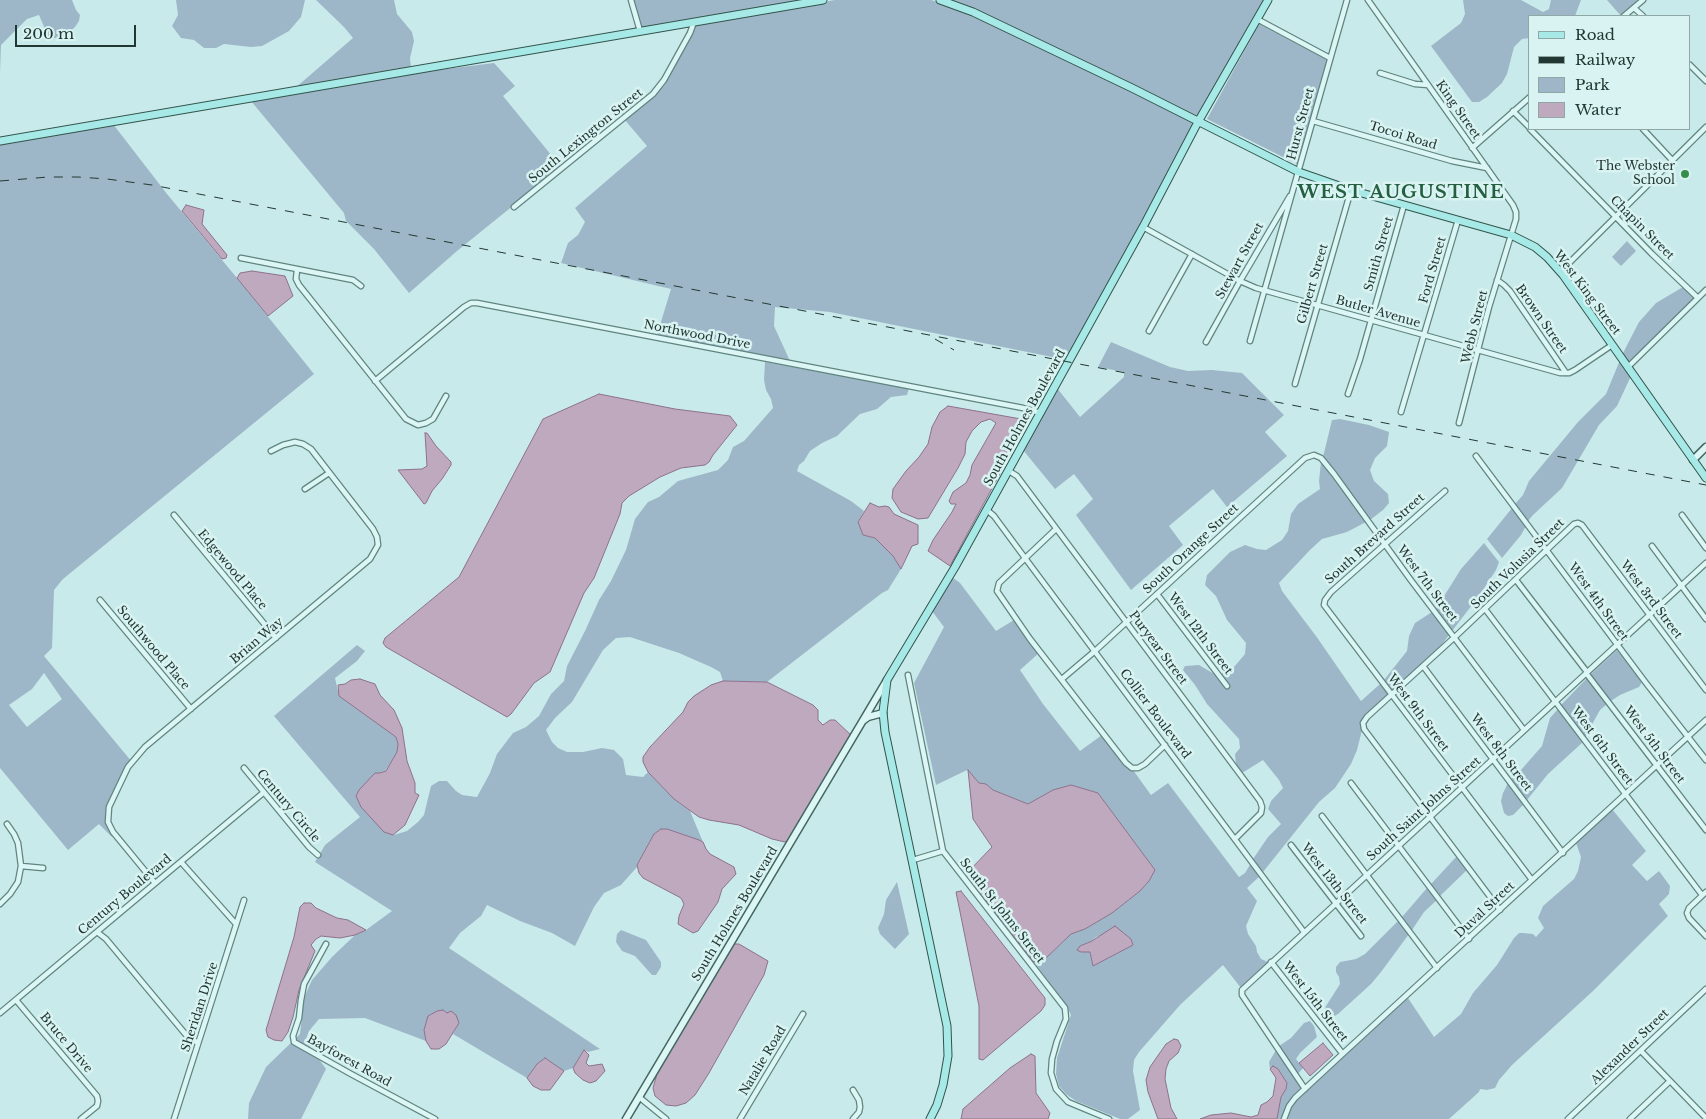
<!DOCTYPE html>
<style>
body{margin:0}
#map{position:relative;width:1706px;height:1119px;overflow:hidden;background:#c9eaea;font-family:"Libre Baskerville",serif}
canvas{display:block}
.legend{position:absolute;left:1528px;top:15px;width:162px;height:115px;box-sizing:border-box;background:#d8f3f2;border:1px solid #8fa8a5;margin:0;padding:6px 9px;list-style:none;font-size:15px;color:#223732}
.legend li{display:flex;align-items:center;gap:10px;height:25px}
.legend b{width:25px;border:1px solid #8fa8a5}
.scale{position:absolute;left:15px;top:25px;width:121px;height:22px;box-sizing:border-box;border:2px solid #223732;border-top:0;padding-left:6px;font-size:15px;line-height:18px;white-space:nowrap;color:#223732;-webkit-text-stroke:4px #d8f3f2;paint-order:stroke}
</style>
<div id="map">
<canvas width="1706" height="1119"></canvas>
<ul class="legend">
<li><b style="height:6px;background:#a6e9e7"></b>Road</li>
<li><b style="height:6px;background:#223732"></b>Railway</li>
<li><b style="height:14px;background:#9eb7c8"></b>Park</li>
<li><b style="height:14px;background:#bfa9bf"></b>Water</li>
</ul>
<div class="scale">200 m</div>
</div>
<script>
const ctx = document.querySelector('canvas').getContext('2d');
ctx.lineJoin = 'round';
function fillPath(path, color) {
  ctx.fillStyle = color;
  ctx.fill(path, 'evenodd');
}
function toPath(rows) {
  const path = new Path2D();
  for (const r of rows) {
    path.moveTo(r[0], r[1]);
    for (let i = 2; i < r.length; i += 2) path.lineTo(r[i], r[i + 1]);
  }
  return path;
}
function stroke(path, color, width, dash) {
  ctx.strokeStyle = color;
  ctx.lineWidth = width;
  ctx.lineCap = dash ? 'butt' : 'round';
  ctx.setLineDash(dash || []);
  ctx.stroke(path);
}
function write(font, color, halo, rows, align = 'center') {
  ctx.font = font + ' "Libre Baskerville",serif';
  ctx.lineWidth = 5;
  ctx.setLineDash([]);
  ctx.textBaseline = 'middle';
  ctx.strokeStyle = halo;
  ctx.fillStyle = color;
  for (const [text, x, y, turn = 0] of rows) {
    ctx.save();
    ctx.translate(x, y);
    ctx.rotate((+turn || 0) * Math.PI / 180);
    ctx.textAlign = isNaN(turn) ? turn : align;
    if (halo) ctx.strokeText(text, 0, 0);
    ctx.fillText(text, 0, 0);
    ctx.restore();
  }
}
const green = toPath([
 [0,0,72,0,76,10,80,15,79,21,75,27,65,36,55,38,49,38,39,15,27,19,1,45,0,73],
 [176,0,305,0,301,17,289,31,262,46,251,47,224,44,216,48,204,48,194,40,181,38,172,26,178,15],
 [316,0,394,0,397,14,412,32,414,41,410,58,411,68,294,89,353,38,344,27],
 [632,0,812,0,642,29],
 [835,0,931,0,955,7,1130,90,1195,123,1067,360,830,312,775,307,774,326,790,361,657,335,671,289,561,263,568,243,578,235,585,222,575,208,647,146,624,119,664,86,695,24],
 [948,0,1266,0,1198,119],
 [1463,0,1521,0,1543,12,1549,9,1551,0,1581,0,1575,16,1530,16,1530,38,1522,39,1514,47,1507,74,1502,83,1487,97,1479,102,1472,102,1431,46,1461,23,1465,14],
 [1607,0,1640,0,1621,16],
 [1259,24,1327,60,1297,164,1207,119],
 [494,63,515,86,503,96,561,167,457,251,409,293,374,249,346,221,344,213,251,101,430,71],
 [113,124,167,194,237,278,314,374,63,579,54,590,52,648,44,656,132,762,107,814,112,837,99,824,68,850,0,768,0,143],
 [44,673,62,699,27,727,9,705,32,689],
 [1627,241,1636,251,1621,266,1612,257],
 [1683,287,1695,298,1628,364,1622,355,1639,322,1656,303],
 [1111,342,1170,367,1188,371,1212,370,1242,373,1284,415,1265,432,1287,456,1227,507,1213,489,1169,526,1183,545,1131,590,1076,515,1093,499,1074,474,1055,489,1023,450,1057,388,1080,417,1124,377,1124,372,1098,367],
 [1620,360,1631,376,1617,406,1599,425,1562,488,1533,515,1528,521,1515,504,1523,495,1529,481,1578,422,1606,394],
 [765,362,909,388,907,395,891,397,877,409,860,414,837,436,822,443,810,451,804,461,799,465,797,471,851,501,864,511,858,522,863,535,875,538,893,556,901,569,888,590,882,593,767,682,723,681,720,672,711,667,679,653,630,637,616,638,603,650,572,702,555,718,546,730,552,742,558,748,567,752,583,752,602,748,614,750,623,759,626,775,643,777,648,772,674,799,690,811,703,842,667,829,661,829,654,834,637,865,637,867,621,885,604,893,594,907,575,946,552,933,520,921,487,905,481,916,460,933,449,948,600,1049,588,1052,584,1050,573,1068,564,1071,545,1058,537,1064,527,1078,453,1034,459,1022,443,1010,437,1011,428,1016,424,1030,426,1041,365,1018,319,1019,309,1031,306,1039,313,1051,326,1069,301,1119,248,1119,249,1103,266,1067,300,1034,304,998,312,980,332,957,355,935,366,930,392,911,315,862,325,845,360,817,274,716,357,645,365,651,357,661,335,678,339,696,396,737,398,744,397,752,390,764,385,771,380,773,384,832,394,835,407,831,418,822,424,815,431,786,439,781,447,781,456,791,462,795,477,797,490,773,497,754,513,733,526,727,539,716,551,694,564,681,567,666,585,631,599,600,611,581,626,550,635,519,648,502,659,497,678,481,718,470,728,460,733,447,744,441,773,408,771,399,766,390,764,380],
 [1340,419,1369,425,1389,432,1387,446,1375,458,1370,470,1374,481,1388,494,1389,503,1383,510,1370,520,1323,457,1332,420],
 [1321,462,1366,522,1347,532,1322,539,1310,550,1279,583,1282,591,1316,636,1361,701,1380,684,1389,694,1370,711,1361,721,1362,730,1357,750,1351,764,1335,788,1319,802,1263,872,1253,859,1268,837,1281,824,1268,809,1271,801,1283,788,1279,780,1263,760,1242,773,1236,765,1235,754,1240,748,1239,739,1207,704,1195,685,1183,670,1185,666,1199,665,1216,675,1227,689,1230,687,1221,674,1234,667,1245,654,1246,643,1227,620,1216,596,1205,585,1207,575,1230,552,1245,545,1257,549,1266,550,1282,540,1288,531,1291,514,1298,504,1320,489,1319,481],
 [1512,508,1526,526,1521,535,1502,558,1487,539],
 [1484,543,1499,562,1496,570,1479,596,1452,631,1436,609,1461,569],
 [952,577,960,583,996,631,1014,620,1039,653,1020,670,1043,704,1080,751,1102,735,1125,765,1133,770,1151,795,1168,783,1239,877,1245,873,1251,863,1260,876,1247,888,1257,901,1246,926,1248,934,1256,946,1257,952,1261,959,1268,962,1241,988,1223,965,1180,1005,1139,1052,1134,1060,1133,1071,1140,1110,1128,1119,1120,1119,1076,1101,1066,1094,1059,1086,1056,1074,1057,1058,1071,1015,1065,1003,1034,962,1046,958,1071,934,1085,929,1112,913,1140,891,1149,881,1155,870,1098,793,1071,785,1053,790,1028,804,993,790,986,784,979,783,967,770,936,785,914,683,944,627,932,611],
 [1118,930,1131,939,1133,945,1093,966,1090,952,1081,952,1080,946,1092,941,1096,937],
 [1432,612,1449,635,1440,647,1392,691,1384,680,1407,651,1409,636,1415,623],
 [1617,650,1642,682,1639,687,1620,695,1611,701,1590,675],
 [1587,678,1607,704,1600,710,1585,737,1561,705],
 [1558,709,1583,742,1548,774,1527,800,1511,779,1521,770,1542,746,1550,718],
 [1508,783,1524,804,1513,815,1508,816,1504,813,1501,801,1503,793],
 [1612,809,1646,851,1632,865,1647,881,1659,871,1670,886,1669,894,1659,904,1668,916,1593,991,1512,1065,1499,1080,1495,1088,1487,1090,1480,1089,1479,1092,1449,1119,1286,1119,1291,1107,1297,1099,1408,998,1434,1037,1461,1014,1473,993,1497,965,1514,938,1519,933,1523,933,1533,934,1536,937,1544,928,1538,918,1543,906,1574,879,1578,871,1581,857,1576,843],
 [1457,856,1467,870,1440,896,1431,884],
 [897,882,909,934,895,949,880,934,878,928,884,914,886,900],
 [1427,888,1437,900,1424,912,1412,930,1402,917],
 [1399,920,1409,934,1381,972,1371,984,1338,1014,1331,1018,1323,1015,1326,1006,1340,984,1339,977,1336,972,1336,967,1340,962,1356,959,1365,954],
 [621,930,646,940,661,962,661,967,656,975,652,975,635,956,622,951,616,942,617,934],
 [1310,1021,1314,1026,1317,1037,1300,1053,1296,1059,1303,1068,1298,1074,1279,1046,1291,1038,1304,1023],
 [1276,1050,1303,1088,1287,1106,1281,1119,1277,1119,1277,1113,1281,1096,1286,1089,1287,1083,1278,1069,1273,1067,1270,1069,1269,1062]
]);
const water = toPath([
 [186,205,204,210,202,224,227,255,226,258,222,259,182,211,186,205],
 [252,271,285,276,293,296,268,316,237,278,240,273,252,271],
 [599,394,675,409,730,416,737,425,713,455,709,462,705,465,681,468,660,477,629,496,622,503,620,514,594,578,584,593,550,672,534,683,511,714,507,717,386,647,383,643,385,638,459,577,543,419,599,394],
 [948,406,1021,419,1024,429,950,566,928,551,933,540,952,512,956,504,951,504,949,501,953,492,966,483,970,475,972,465,996,423,990,419,981,422,972,431,966,442,965,454,958,468,928,518,918,519,901,512,892,498,893,489,906,471,919,457,928,444,932,427,940,412,948,406],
 [425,433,427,433,436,446,451,462,451,465,442,479,432,491,426,503,424,504,398,470,422,469,427,466,425,433],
 [870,503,879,507,885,506,889,507,894,514,918,525,918,544,912,546,901,569,893,556,875,538,863,535,858,522,870,503],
 [360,679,375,684,380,695,394,710,402,728,407,761,415,783,415,793,419,795,405,825,393,835,384,832,361,807,356,796,359,790,375,773,380,773,386,771,397,752,398,744,396,737,339,696,338,685,345,684,351,680,360,679],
 [723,681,767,682,813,705,818,710,818,720,823,725,830,720,835,720,852,736,790,840,785,842,772,839,739,825,709,820,699,817,674,799,648,772,643,762,643,757,650,747,683,712,688,702,694,696,711,685,723,681],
 [968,770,979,783,986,784,993,790,1028,804,1053,790,1071,785,1098,793,1155,870,1149,881,1140,891,1112,913,1085,929,1071,934,1046,958,1034,962,977,890,968,872,992,847,973,819,968,770],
 [661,829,667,829,699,840,703,842,706,849,710,854,734,867,736,874,722,889,718,902,698,931,693,933,678,924,679,916,684,904,681,898,643,878,639,873,637,865,654,834,661,829],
 [961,891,1045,998,1045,1005,1041,1011,983,1060,979,1059,979,1006,956,892,961,891],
 [304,903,311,903,316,908,337,918,348,920,366,930,355,935,340,938,321,936,316,939,311,945,315,951,299,990,293,1017,288,1032,282,1041,274,1040,268,1037,266,1030,294,937,300,907,304,903],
 [1115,926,1131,939,1133,945,1093,966,1090,952,1081,952,1077,950,1080,946,1092,941,1115,926],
 [733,944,739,944,768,961,764,975,709,1073,695,1095,686,1103,676,1106,666,1105,655,1096,653,1088,659,1067,733,944],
 [443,1010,447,1013,451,1011,456,1015,459,1023,446,1044,439,1049,431,1049,426,1041,424,1030,428,1016,437,1011,443,1010],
 [1174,1039,1178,1040,1181,1046,1178,1053,1169,1061,1166,1069,1165,1079,1171,1108,1177,1119,1158,1119,1148,1092,1146,1080,1150,1067,1166,1044,1174,1039],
 [1323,1043,1333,1055,1310,1076,1299,1063,1323,1043],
 [584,1050,589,1055,586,1063,589,1066,602,1064,605,1071,596,1081,590,1083,583,1080,575,1073,573,1068,584,1050],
 [1031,1054,1035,1056,1036,1093,1050,1113,1048,1119,961,1119,963,1109,1010,1068,1031,1054],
 [545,1058,564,1071,550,1090,541,1090,533,1086,527,1078,537,1064,545,1058],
 [1273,1066,1278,1069,1287,1083,1286,1089,1281,1097,1277,1119,1200,1119,1211,1115,1231,1113,1251,1117,1258,1115,1261,1105,1267,1102,1273,1096,1276,1078,1270,1069,1273,1066]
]);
const street = toPath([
 [631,0,640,31],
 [1368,0,1513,205,1516,212,1516,219,1489,307,1459,423],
 [1634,8,1643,16],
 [1624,16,1643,0],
 [1257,19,1330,58],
 [1690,65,1706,81],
 [1380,73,1415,84,1428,85],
 [1513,111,1530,128],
 [1313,121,1452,161,1487,168],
 [1530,129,1652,254,1698,298],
 [1643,129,1672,160],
 [1472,148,1530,97],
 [514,207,653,94,664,80,690,33,694,22],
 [1143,227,1240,281,1256,288,1560,373,1569,373,1575,370,1612,345],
 [241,258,353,280,361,286],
 [297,270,296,279,299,285,406,419,418,425,426,423,433,419,446,396],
 [1560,272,1706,127],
 [1497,280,1504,285,1510,291,1566,373],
 [1149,331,1192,254],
 [1250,341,1347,0],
 [1206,342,1240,281,1290,196],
 [1628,367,1706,290],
 [375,381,464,307,471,303,477,303,1023,408,1041,413],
 [1295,384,1351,190],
 [1348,394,1360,359,1404,205],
 [1401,412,1458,220],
 [1476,456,1646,683,1706,760],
 [1009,471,1017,476,1260,801,1262,807,1261,813,1235,839],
 [305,489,329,473],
 [1445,491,1331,592,1325,600,1324,605,1532,880],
 [987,510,994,516,1025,558,1304,932],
 [174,515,276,638],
 [1682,515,1706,548],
 [1056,529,999,583,997,591,1030,639,1126,763,1132,768,1138,768,1145,764,1165,745],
 [1652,546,1706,619],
 [1516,580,1587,672],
 [1157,594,1227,686],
 [100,600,191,709],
 [1485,609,1702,895],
 [1423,666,1563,853],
 [1586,673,1706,830],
 [908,675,943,851,1065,1008,1066,1019,1057,1041,1052,1059,1051,1073,1056,1089,1068,1102,1109,1119],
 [1062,679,1095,651,1305,458,1314,455,1321,458,1334,474,1410,579,1524,730],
 [244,768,309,847,318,855],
 [1351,783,1469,939],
 [1322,816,1437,968],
 [1291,845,1361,936],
 [913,860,943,851],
 [181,862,236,924],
 [21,866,43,868],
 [155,883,113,832,108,822,109,807,128,767,145,747,370,559,378,545,377,537,373,529,311,449,303,444,295,442,283,445,271,451],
 [1706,892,1689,908,1687,913,1689,918,1706,936],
 [0,904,10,894,18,882,21,866,18,843,14,834,7,824],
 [1500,910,1364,729,1363,723,1367,717,1457,635,1574,524,1578,523,1582,525,1706,690],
 [97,932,106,939,187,1036,198,1043],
 [326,944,304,984,301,1000,299,1018,293,1036,294,1042,351,1074,435,1119],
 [1271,962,1342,1053],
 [16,1000,97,1096,98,1101,97,1106,81,1119],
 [0,1013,263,793],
 [1641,1051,1706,1118],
 [1305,1089,1242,995,1242,990,1706,563],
 [639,1097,666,1119],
 [174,1119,244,900],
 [740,1119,803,1014],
 [853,1119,859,1112,860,1107,859,1100,853,1090],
 [1284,1119,1289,1106,1295,1098,1337,1059,1706,720],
 [1568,1119,1706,989],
 [1630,1119,1670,1081]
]);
const secondary = toPath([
 [1693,460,1706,447],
 [864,720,868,717,883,713],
 [626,1119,887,680]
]);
const primary = toPath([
 [940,0,973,12,1132,88,1299,172,1351,190,1511,235,1535,247,1547,257,1563,275,1706,478],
 [0,141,823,0],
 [930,1119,937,1105,943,1085,948,1056,947,1026,885,732,883,712,887,680,955,567,1143,227,1198,122,1268,0]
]);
const rail = toPath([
 [0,181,48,177,78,177,107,179,152,185,1706,485],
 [935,339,954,350]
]);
const markers = [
 [1685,174,5,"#368e4d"]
];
const streetNames = [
 ["King Street",1458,110,55],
 ["Hurst Street",1301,124,-75],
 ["South Lexington Street",586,136,-39],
 ["Tocoi Road",1403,136,17],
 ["Chapin Street",1642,228,45],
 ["Smith Street",1379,254,-74],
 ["Stewart Street",1240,261,-61],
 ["Ford Street",1433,270,-74],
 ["Gilbert Street",1313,284,-74],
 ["West King Street",1587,293,53],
 ["Butler Avenue",1378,312,16],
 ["Brown Street",1541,319,55],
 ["Webb Street",1475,327,-76],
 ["Northwood Drive",697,335,11],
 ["South Holmes Boulevard",1025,418,-61],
 ["South Brevard Street",1375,539,-42],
 ["South Orange Street",1191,549,-43],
 ["South Volusia Street",1518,564,-44],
 ["Edgewood Place",232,570,50],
 ["West 7th Street",1427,584,53],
 ["West 3rd Street",1651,600,53],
 ["West 4th Street",1598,602,54],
 ["West 12th Street",1200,634,53],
 ["Brian Way",257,641,-40],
 ["Southwood Place",153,648,50],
 ["Puryear Street",1158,648,53],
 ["West 9th Street",1418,713,53],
 ["Collier Boulevard",1155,714,53],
 ["West 5th Street",1654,745,53],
 ["West 6th Street",1602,746,53],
 ["West 8th Street",1501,753,53],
 ["Century Circle",288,806,50],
 ["South Saint Johns Street",1424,809,-42],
 ["West 13th Street",1334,884,52],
 ["Century Boulevard",125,895,-40],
 ["Duval Street",1485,910,-43],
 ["South St Johns Street",1002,911,52],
 ["South Holmes Boulevard",735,914,-59],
 ["West 15th Street",1315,1002,52],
 ["Sheridan Drive",200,1007,-72],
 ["Bruce Drive",66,1043,50],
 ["Alexander Street",1630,1047,-44],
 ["Bayforest Road",349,1061,29],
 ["Natalie Road",763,1061,-59]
];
const poiNames = [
 ["The Webster",1675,167],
 ["School",1675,181]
];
const districtNames = [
 ["WEST AUGUSTINE",1401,193]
];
fillPath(green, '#9eb7c8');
fillPath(water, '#bfa9bf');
stroke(water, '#8d718c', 1);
stroke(street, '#60857e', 7);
stroke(secondary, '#43675f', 9);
stroke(primary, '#33544b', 9);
stroke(street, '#dcf6f5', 4.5);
stroke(secondary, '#dcf6f5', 6);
stroke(primary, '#a6e9e7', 7);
stroke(rail, '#223732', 1, [9, 9]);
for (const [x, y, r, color] of markers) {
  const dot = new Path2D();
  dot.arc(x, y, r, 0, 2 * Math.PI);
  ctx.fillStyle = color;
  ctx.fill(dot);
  stroke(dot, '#d8f3f2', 2);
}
write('12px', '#223732', '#d8f3f2', streetNames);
write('12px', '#223732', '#d8f3f2', poiNames, 'right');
ctx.letterSpacing = '1px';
write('bold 18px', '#255f41', '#d8f3f2', districtNames);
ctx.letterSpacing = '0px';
</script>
